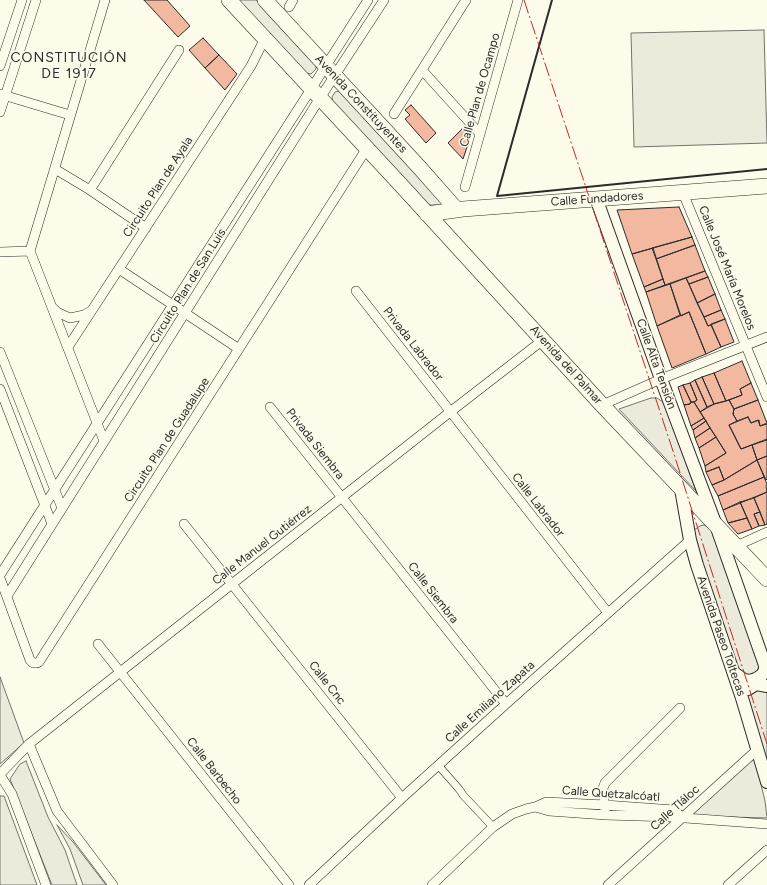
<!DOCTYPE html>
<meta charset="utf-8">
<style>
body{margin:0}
canvas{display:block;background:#fdfbea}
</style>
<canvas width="767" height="885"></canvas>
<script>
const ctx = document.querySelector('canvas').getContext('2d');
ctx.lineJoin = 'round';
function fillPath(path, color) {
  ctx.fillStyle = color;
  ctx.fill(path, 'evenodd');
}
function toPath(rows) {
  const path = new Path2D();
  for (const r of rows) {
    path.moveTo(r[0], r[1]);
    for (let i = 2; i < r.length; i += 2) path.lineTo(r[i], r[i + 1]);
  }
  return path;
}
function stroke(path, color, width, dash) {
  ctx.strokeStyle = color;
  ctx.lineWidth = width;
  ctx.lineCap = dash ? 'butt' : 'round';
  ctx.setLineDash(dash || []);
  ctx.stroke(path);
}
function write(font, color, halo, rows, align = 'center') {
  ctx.font = font + ' Figtree,sans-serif';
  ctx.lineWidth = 3;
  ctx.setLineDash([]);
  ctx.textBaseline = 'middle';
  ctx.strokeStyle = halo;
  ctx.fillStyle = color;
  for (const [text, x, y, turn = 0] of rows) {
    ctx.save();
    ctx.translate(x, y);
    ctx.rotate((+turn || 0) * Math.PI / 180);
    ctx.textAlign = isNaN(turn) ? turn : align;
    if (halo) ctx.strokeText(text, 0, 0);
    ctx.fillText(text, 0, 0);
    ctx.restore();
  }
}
const green = toPath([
 [237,0,256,0,316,64,316,69,311,74,305,73,237,0],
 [764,30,767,143,634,147,631,33,764,30],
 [339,91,442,202,442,205,427,205,333,102,332,97,335,92,339,91],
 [651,398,657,398,663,402,667,410,696,491,619,409,651,398],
 [704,525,709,528,715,533,759,667,754,676,739,674,698,555,694,530,700,526,704,525],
 [0,677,24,743,0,764,0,677],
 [751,689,767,690,767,763,747,698,748,693,751,689],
 [753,757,758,772,765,801,767,818,692,816,691,813,753,757],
 [26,761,48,817,65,850,77,885,52,885,10,779,20,764,26,761],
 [0,796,4,796,37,885,0,885,0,796],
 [57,825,73,842,106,885,83,885,70,849,57,825]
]);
const building = toPath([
 [144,0,167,0,190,26,178,37,144,0],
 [203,38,219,55,205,68,189,50,203,38],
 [219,55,237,74,225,90,205,68,219,55],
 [411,105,436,133,426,143,405,119,410,115,405,110,411,105],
 [462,129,470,138,463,159,448,143,462,129],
 [679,207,692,237,632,254,617,210,679,207],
 [692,237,695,245,656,259,652,248,692,237],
 [695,245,705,271,665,285,656,259,695,245],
 [653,248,663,279,644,287,632,254,653,248],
 [705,271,708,277,689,284,686,278,705,271],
 [708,277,715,294,697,303,689,284,708,277],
 [686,278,708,326,711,325,721,347,706,354,689,312,681,316,670,284,686,278],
 [663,279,665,285,646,292,644,287,663,279],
 [670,284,680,315,657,326,646,292,670,284],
 [715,294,721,310,704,317,697,303,715,294],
 [721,310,725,319,708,326,704,317,721,310],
 [689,312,706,354,672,368,657,326,689,312],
 [725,319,734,342,721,347,711,324,725,319],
 [742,361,751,383,740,389,742,395,726,401,714,373,742,361],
 [714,373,726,401,714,404,702,377,714,373],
 [702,377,714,404,707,407,695,380,702,377],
 [695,380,707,407,700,412,694,402,697,400,690,383,695,380],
 [690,383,697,400,694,402,691,402,683,385,690,383],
 [751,383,758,400,734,409,729,400,742,395,740,389,751,383],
 [683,385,691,402,690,404,684,405,678,387,683,385],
 [729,400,734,409,733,414,737,421,729,425,741,449,752,445,757,460,724,480,719,467,706,472,705,466,726,453,700,412,714,404,729,400],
 [758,400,767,423,760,426,759,420,751,423,748,417,737,421,733,414,734,409,758,400],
 [691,402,694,402,704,418,691,426,684,405,690,404,691,402],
 [748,417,751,423,758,420,760,426,767,424,767,439,741,449,729,425,748,417],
 [704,418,706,421,693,430,691,426,704,418],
 [706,421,710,428,695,438,693,430,706,421],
 [710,428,716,437,699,448,695,438,710,428],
 [716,437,726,453,705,466,699,448,716,437],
 [767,440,767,456,757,460,752,445,767,440],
 [767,456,767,479,766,480,757,460,767,456],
 [757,460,764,477,718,496,712,485,724,480,757,460],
 [719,467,724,480,712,485,706,472,719,467],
 [764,477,767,484,766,486,767,492,723,510,718,496,764,477],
 [767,492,767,524,765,525,754,498,767,492],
 [754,498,760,512,754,514,759,526,752,529,740,502,754,498],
 [740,502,747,518,728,523,723,510,740,502],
 [760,512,765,525,759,526,754,514,760,512],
 [747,518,752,529,738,534,728,523,747,518]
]);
const pedestrian = toPath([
 [438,765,459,789,463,795,493,827]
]);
const minor = toPath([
 [289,7,293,0],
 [0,66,22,0],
 [422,70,480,134],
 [0,94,70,115],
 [0,112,36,0],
 [394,114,466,0],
 [55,169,90,190,146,228],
 [465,187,518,0],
 [90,190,179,50],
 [683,193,767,397],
 [0,252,30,251],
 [119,269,239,349],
 [356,291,608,613],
 [53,308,57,312,70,318,84,315,91,311],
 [68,347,251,66,265,38],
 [0,352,62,508],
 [0,389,52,524],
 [602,405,661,379,767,337],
 [270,407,506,704],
 [104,441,30,251,105,0],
 [184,524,402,798],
 [736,546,767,532],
 [0,575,368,0],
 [0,578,30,660,33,663,37,663,39,662,367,148],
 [7,596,320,98,384,0],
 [98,644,289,885],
 [29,744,57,811,113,885],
 [0,774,29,744,450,412,543,340],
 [0,775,12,794,46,885],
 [535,807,549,811,606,815,672,817,767,824],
 [605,811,603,788,605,783,680,708],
 [309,885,402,798,506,704,690,540],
 [432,885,493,827,512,814,526,809,535,807,546,802,605,805,674,810,683,818],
 [608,885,758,749],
 [728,885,767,850]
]);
const tertiary = toPath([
 [596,198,661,379,717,528,767,671],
 [681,489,690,540,697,565,742,698,767,782],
 [734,673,744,680,750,681,756,679,762,675,765,670,765,664],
 [748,689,756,684,767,686]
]);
const primary = toPath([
 [229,0,400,184,602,405,767,579],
 [265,0,419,167,457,210],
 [427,214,463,209,767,186]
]);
const wall = toPath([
 [552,0,497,196,767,169]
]);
const power = toPath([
 [524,0,673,451,767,744]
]);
const streetNames = [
 ["Calle Plan de Ocampo",480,90,-74],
 ["Avenida Constituyentes",361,104,47],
 ["Circuito Plan de Ayala",158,187,-57],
 ["Calle Fundadores",597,199,-4],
 ["Calle José María Morelos",727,268,68],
 ["Circuito Plan de San Luis",188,286,-58],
 ["Privada Labrador",413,344,52],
 ["Calle Alta Tensión",656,364,70],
 ["Avenida del Palmar",566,365,48],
 ["Circuito Plan de Guadalupe",167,440,-57],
 ["Privada Siembra",315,444,52],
 ["Calle Labrador",538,505,52],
 ["Calle Manuel Gutiérrez",262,545,-38],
 ["Calle Siembra",433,593,52],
 ["Avenida Paseo Toltecas",721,636,71],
 ["Calle Cnc",327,683,52],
 ["Calle Emiliano Zapata",490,702,-42],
 ["Calle Barbecho",214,771,52],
 ["Calle Quetzalcóatl",611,794,4],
 ["Calle Tláloc",675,808,-42]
];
const quarterNames = [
 ["CONSTITUCIÓN",69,58],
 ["DE 1917",69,74]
];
fillPath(green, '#ecebdb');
stroke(green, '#74746e', 1);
fillPath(building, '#f2b8a0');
stroke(building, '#2b2b2b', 1);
stroke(pedestrian, '#2b2b2b', 8);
stroke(minor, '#2b2b2b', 10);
stroke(tertiary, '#2b2b2b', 14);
stroke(primary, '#2b2b2b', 16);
stroke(pedestrian, '#fdfbea', 7);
stroke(minor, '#fdfbea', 9);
stroke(tertiary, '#fdfbea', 12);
stroke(primary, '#fdfbea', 15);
stroke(wall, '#2b2b2b', 2);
stroke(power, '#c62828', 1, [14, 3, 2, 3]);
write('12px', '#2b2b2b', '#fdfbea', streetNames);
ctx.letterSpacing = '1px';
write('14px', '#2b2b2b', '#fdfbea', quarterNames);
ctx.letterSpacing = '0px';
</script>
